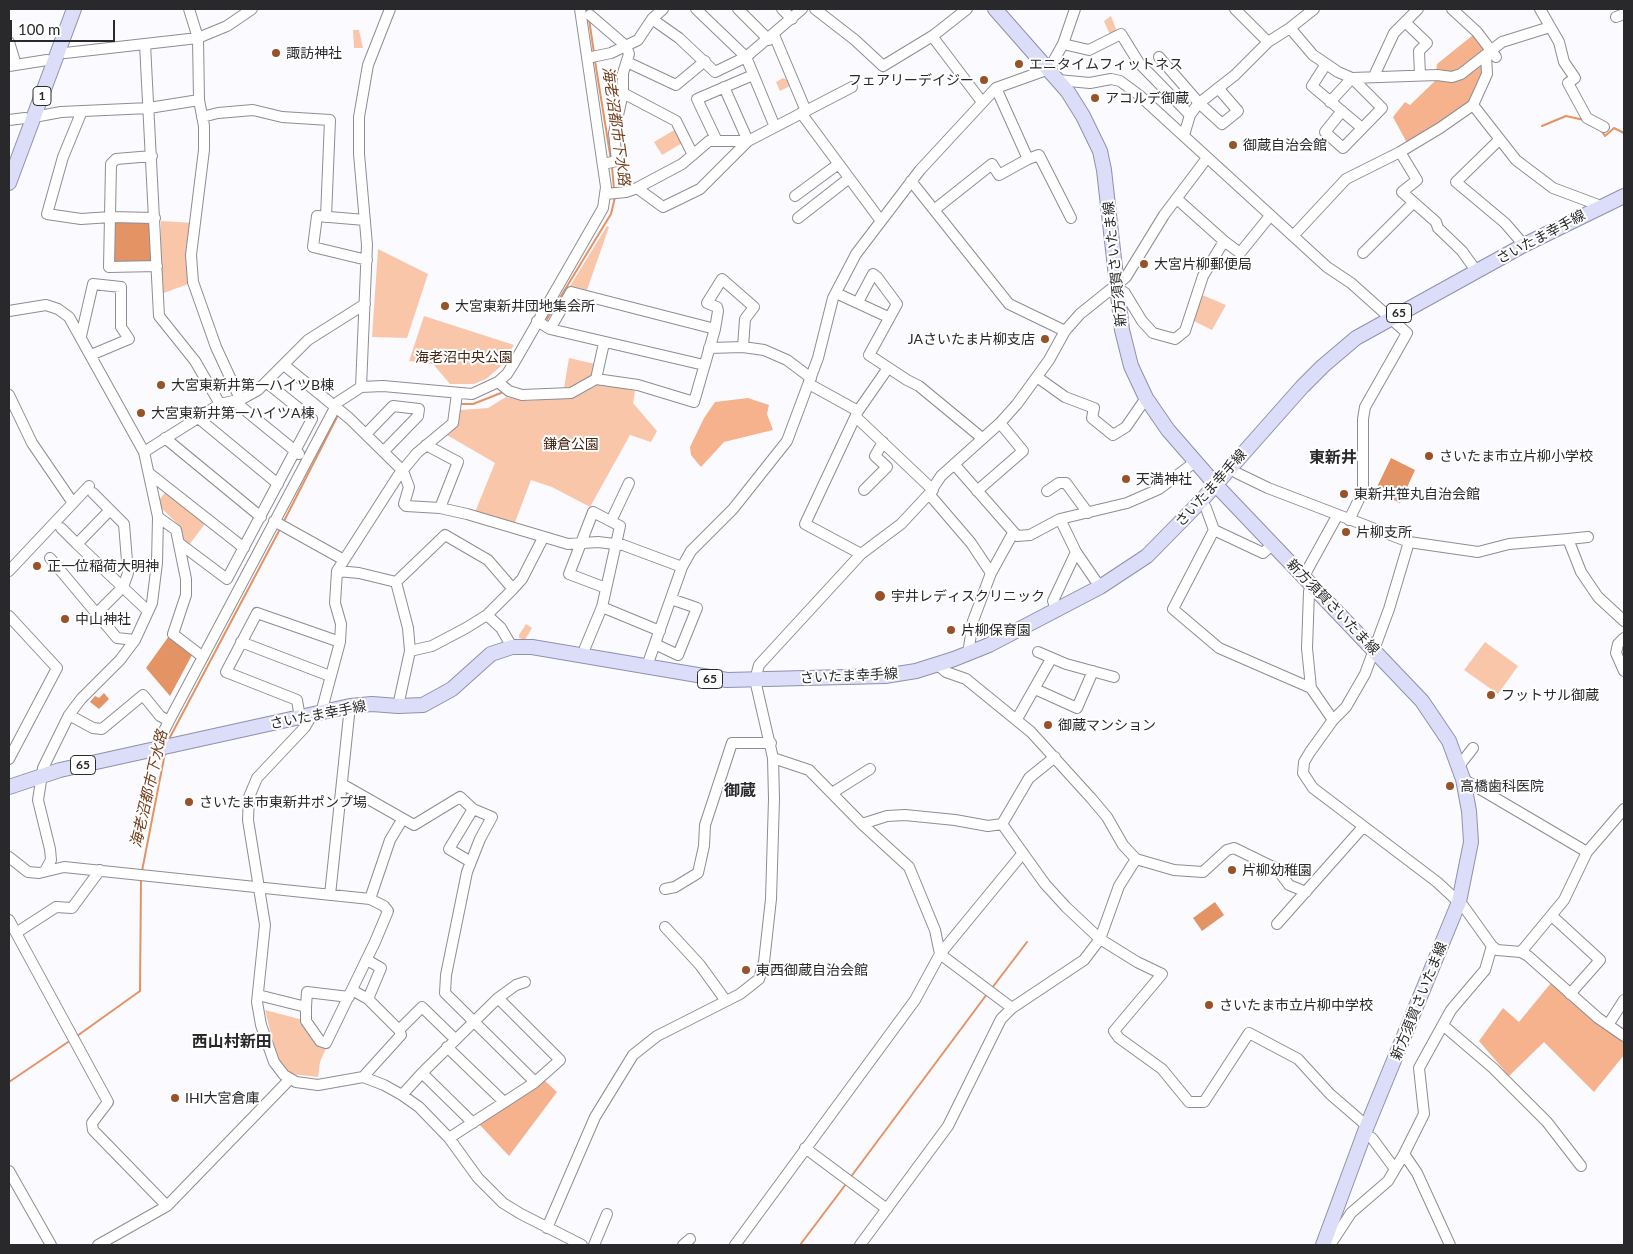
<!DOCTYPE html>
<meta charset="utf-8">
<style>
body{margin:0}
#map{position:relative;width:1633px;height:1254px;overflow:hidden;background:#fbfbff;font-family:Lato,sans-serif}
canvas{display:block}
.frame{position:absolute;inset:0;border:10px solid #29292b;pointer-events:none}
.scale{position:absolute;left:10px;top:20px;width:105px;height:22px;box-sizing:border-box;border:2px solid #29292b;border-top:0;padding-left:6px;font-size:15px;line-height:18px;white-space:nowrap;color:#29292b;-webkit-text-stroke:4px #fff;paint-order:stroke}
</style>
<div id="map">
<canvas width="1633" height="1254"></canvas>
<div class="frame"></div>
<div class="scale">100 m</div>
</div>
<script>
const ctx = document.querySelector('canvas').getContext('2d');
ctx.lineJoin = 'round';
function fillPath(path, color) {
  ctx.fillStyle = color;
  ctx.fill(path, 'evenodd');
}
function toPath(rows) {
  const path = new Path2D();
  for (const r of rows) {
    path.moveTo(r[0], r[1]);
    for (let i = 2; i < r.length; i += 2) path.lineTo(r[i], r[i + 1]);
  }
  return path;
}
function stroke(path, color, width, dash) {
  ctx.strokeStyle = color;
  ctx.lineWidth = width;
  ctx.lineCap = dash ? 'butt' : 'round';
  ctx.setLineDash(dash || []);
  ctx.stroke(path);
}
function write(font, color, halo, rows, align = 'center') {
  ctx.font = font + ' Lato,"Noto Sans JP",sans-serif';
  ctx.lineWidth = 4;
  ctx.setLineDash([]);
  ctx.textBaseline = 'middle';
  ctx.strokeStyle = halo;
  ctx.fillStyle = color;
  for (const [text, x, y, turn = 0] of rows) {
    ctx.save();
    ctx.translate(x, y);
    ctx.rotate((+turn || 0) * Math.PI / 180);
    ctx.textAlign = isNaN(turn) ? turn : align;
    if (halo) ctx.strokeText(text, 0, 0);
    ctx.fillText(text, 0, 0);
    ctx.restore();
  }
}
const green = toPath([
 [1111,16,1118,34,1111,37,1104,21],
 [353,30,359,30,363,48,354,48],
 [783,78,790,81,792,85,780,91,776,82],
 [676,129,684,142,662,155,654,142],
 [161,221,195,223,191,283,161,294],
 [607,226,609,227,587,290,570,286],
 [378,249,428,274,407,338,372,337],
 [1200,294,1226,305,1212,330,1190,319],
 [424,316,514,345,501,366,486,379,474,384,450,384,433,364,409,361],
 [569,358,595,364,594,377,573,387,564,388],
 [601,383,635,391,633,403,657,431,651,442,630,435,590,507,552,487,531,480,514,525,475,512,495,463,447,435,457,424,460,410,488,408,506,397,526,401,576,397],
 [168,489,207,521,189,545,182,539,179,525,160,507,159,500],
 [526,624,532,628,525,640,519,638,519,635],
 [1485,642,1518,666,1498,694,1464,670],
 [265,1010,303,1020,327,1046,320,1062,318,1077,291,1074,286,1070,276,1054]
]);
const forest = toPath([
 [1473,35,1487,50,1490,61,1491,77,1483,95,1450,119,1407,143,1393,117,1405,102,1410,105,1435,81,1437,64],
 [748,398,769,405,767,414,773,430,724,442,701,467,691,455,690,447,704,418,715,402],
 [1551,983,1624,1043,1624,1055,1594,1092,1544,1042,1509,1076,1479,1041,1503,1008,1519,1022],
 [543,1079,557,1092,509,1156,478,1123]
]);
const water = toPath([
 [115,221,147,222,150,225,153,260,150,263,114,265,112,261,113,224],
 [1391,458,1415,470,1400,503,1375,491],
 [169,636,192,655,170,696,146,668],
 [104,693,109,699,99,709,90,702,95,696,99,698],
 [1215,902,1224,915,1202,931,1193,918]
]);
const stream = toPath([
 [589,19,594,53],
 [595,61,611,160],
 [1542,126,1566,116,1584,120],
 [1601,130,1605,136,1614,128,1624,133],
 [612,167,614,189],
 [547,319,611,214,615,197],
 [460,404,473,404,501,393],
 [283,523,339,413],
 [168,741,280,529],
 [142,871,165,753],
 [992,988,1027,942],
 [77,1036,140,991,141,879],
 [9,1082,71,1040],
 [850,1178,987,994],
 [800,1245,846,1184]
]);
const minor = toPath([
 [696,9,746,57,775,127],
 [738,9,769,40],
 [782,9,792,19],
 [815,9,855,40,883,66,934,35,967,9],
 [1235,9,1268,42],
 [1452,9,1477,32,1496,57],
 [1540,9,1559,42,1564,62,1575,78,1568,83,1587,118,1604,127],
 [590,15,626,46,629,54,623,73,623,93,676,121,693,155],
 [1616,17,1624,14],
 [652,19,679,38,715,72,746,57,802,9],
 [1405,22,1427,43,1419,51,1420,75],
 [1290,28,1313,55,1338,72,1352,78,1437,75,1452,77,1461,74,1502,42,1550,27],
 [774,35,806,111],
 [932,36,982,102],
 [9,42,16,65],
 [145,44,159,316,195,361,220,404],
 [1063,44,1089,50,1121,34,1139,63,1190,115],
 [58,51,65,53,198,38,227,26,252,9],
 [1159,57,1199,103,1222,124,1238,111,1218,88],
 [587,58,611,53,638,40,652,19,663,9],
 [627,62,676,85,705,61],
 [1326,64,1312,86,1362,128],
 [9,66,47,60],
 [1374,76,1394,33,1418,9],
 [1058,80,1090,83,1111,79,1120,81,1139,95,1327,267,1351,283,1407,333,1365,407,1363,419,1363,491,1349,520],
 [199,100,204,126,204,150,191,255,193,282,216,347,240,399],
 [1330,102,1352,78,1382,108,1343,148,1325,132,1342,111],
 [1473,105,1516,160,1553,188,1601,206],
 [82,111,63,157,47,214,81,219,111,217,155,218],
 [801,113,881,221],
 [34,117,61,112,149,108,199,100,198,38,189,9],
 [202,117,218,113,253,110,282,117,330,120,326,217],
 [9,120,25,118],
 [1184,135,1190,115,1198,104,1235,75,1268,42,1290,28,1314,9],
 [1499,140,1456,182,1505,223,1524,245],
 [717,141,697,99,753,75],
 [1400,152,1417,180,1402,192,1436,222,1438,228,1462,251,1477,272],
 [152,156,116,159,111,164,109,267,157,266],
 [1028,159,1039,155,1071,218],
 [603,164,617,161,614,133,623,93],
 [911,181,1009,304,1065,331],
 [637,188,663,207,700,189,748,141,724,87],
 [606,194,626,192,637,188,682,164,709,141,748,141,852,87],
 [795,196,837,165],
 [1177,199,1224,241],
 [934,210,992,164,999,175,1028,159,996,88],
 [798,218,848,179],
 [365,220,317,216,313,247,367,260],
 [1293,236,1346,179,1400,152,1440,128,1473,105,1487,74,1486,55],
 [1363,253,1413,203],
 [1116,287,1125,293,1142,321,1153,333,1175,339,1185,331,1203,276,1224,241,1240,253,1270,216],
 [836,293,888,317],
 [858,302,873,274,877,277,897,304,869,355,907,380,919,386,982,438],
 [9,311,46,305,58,309,69,317,144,452,158,517,157,563,152,603,135,640,120,660,81,699,69,715,43,768,38,800,50,849,51,860,45,871],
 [537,321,550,329,571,292,715,329,694,402,638,385,596,379],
 [550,329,704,365],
 [715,329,718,311,717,307,707,303,722,279,754,307,745,319,743,347],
 [81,336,93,284,121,287,121,327,129,339,91,355],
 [709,348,743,347,764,350,787,360,811,378],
 [284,365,349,418,403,471,409,487,404,504,406,506,440,508,467,514,568,544,598,542,623,545,682,567],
 [1037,377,1065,397,1094,408,1092,418,1113,435,1126,427,1146,398],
 [498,382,509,391,522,395,571,393,596,379,604,343],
 [809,384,858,411],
 [361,387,367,245,359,154,359,117,368,65,390,9],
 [9,395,32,443,73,503],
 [234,401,299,454],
 [197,417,278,484],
 [857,418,933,490],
 [366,434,393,406,419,409,418,416,384,451],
 [165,438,261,517],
 [426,445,458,462,440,508],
 [144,452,220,404,242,399,258,390,308,340,365,304],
 [954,464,1017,536,1030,535,1060,519,1127,503,1159,489,1195,462],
 [1231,468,1237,473,1268,488,1409,542,1478,552,1509,544,1568,539,1581,572,1598,597,1624,621],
 [150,474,244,548],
 [864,490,887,467,875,456,883,442],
 [977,491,1023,451,1000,423],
 [1047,491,1059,483,1066,483,1088,513],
 [929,494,971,543,991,573],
 [1201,501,1206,508,1214,530,1173,609,1219,648,1311,688],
 [158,517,176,530,186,579,186,595,173,634,203,657],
 [1060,519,1076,552,1100,587],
 [274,521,344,560],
 [611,521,629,483],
 [61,528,77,544,110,510,93,493],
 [1214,530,1263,553,1272,545],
 [1568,539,1588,537],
 [1409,542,1389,609,1365,674,1346,707,1333,720,1310,752,1304,762,1303,773,1313,788,1437,882,1464,907,1492,946,1497,950,1521,952,1528,956,1598,1018,1624,1036],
 [179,543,227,579,312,419,266,382],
 [77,544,148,611],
 [861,554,805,524,858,411,888,368],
 [50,558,117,638,135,640],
 [9,571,89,486],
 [337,571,359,573,396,582],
 [1304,576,1337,516],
 [1311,584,1309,592,1307,648,1311,688,1333,720],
 [513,589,522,579,543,538],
 [602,607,660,631],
 [1056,609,1053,601,1076,552],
 [96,614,123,587,128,573,124,524,110,510],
 [487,615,501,628,512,647],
 [9,616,57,668,9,759],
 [1624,638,1618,644,1616,653,1624,671],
 [241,642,330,676],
 [655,644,678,655,697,608,671,599],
 [1038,652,1066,664,1114,677],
 [968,654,973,621,991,573,1013,533],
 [582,655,602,607,620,526,593,512,569,574,606,588],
 [938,665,946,672,966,679,1031,732,1091,798,1107,817,1123,845,1136,859,1174,870,1203,872,1227,850,1234,848,1277,869,1289,885,1306,892],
 [647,666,682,567,691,551,733,509,787,441,818,358,833,298,856,254,920,170,996,88,1049,69,1063,44,1075,9],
 [1035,689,1077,708,1093,671],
 [398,706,410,651,408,628,396,582,445,535,488,560,513,589,487,615,466,628,432,646,410,651],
 [321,713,340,642,341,624,335,603,337,571,398,476,417,453,453,423,457,394],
 [69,715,93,728,102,729,143,695,160,716,169,721],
 [312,715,305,727,257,778,249,797,248,820,265,925,257,1002,261,1025,274,1062,284,1075,296,1082,318,1085,363,1077,384,1085,402,1095,419,1107,449,1138,478,1178,503,1203,521,1214,582,1245],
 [300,718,297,700,226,672,257,613,340,642],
 [1017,719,1051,659],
 [158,749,160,739,169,721,338,402,361,387,383,386,472,394,498,382,507,374,514,363,603,208,606,187,580,9],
 [773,758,809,770,862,824,909,867,935,930,940,954,1012,1008],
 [1459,766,1473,748],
 [1463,779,1587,852],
 [342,784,414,825,460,797,473,809,492,817,480,839,467,872,446,975,445,993,535,1082],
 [832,793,870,769],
 [862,824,887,816,905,815,955,820,988,826,1002,824],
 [1002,824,1045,884,1066,907,1100,939,1137,962,1162,974,1114,1031,1119,1038,1162,1069,1189,1102,1204,1102,1249,1033,1298,1059,1330,1094,1367,1126],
 [1002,824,1029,778,1055,757],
 [9,857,28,872,39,873,64,867,370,899,384,906,388,911,375,942,326,1043,320,1041,306,1021,306,1007],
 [471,862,449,849,473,809],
 [665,889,675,887,698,873,704,846,705,825,732,743,771,743],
 [330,895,350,706],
 [370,899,390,840,402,820],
 [1552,916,1600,960,1570,994],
 [9,920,108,1102,92,1123,93,1130,167,1206],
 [1277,924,1363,827],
 [665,927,700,965,726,1001],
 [16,933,56,907,72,908,100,870],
 [1521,952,1564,900,1587,852,1624,809],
 [367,960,381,968,368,999],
 [352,990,368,999,399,1030,401,1035,363,1077],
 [258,995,306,1007,307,992,349,997],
 [498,998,516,985,525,982],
 [1608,1025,1624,1000],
 [1444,1026,1493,1068,1547,1122,1581,1166],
 [399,1030,422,1007,455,1039],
 [447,1047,504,1102],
 [422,1073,473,1123],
 [402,1095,422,1073,498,998,560,1060,534,1083,449,1138],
 [1364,1134,1372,1138,1395,1169],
 [805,1148,887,1209],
 [1404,1154,1417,1173,1450,1245],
 [9,1171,51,1245],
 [547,1228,595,1117,633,1055,657,1036,740,994,759,979,764,962,771,899,774,799,773,758,755,680,759,665,861,554,901,524,929,494,941,476,1000,423,1017,404,1049,360,1065,331,1080,314,1126,277,1164,215,1207,158],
 [98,1245,167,1206,289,1080],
 [594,1245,607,1214],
 [683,1245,690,1239],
 [735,1245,915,1000,940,954,1023,853],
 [860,1245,948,1126,1001,1019,1012,1008,1084,960,1100,939,1119,886,1136,859],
 [1326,1245,1332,1242,1351,1213,1388,1181,1404,1154,1424,1114,1419,1068,1451,1010,1485,970,1492,946]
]);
const major = toPath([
 [995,9,1068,92,1083,116,1100,151,1104,170,1122,330,1131,366,1146,398,1168,430,1215,484,1422,701,1449,741,1463,779,1469,811,1471,842,1459,902,1367,1126,1323,1245],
 [9,183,74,9],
 [9,787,60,770,350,706,372,704,398,706,423,705,452,689,491,654,512,647,532,647,727,680,885,676,916,671,954,659,989,645,1100,587,1147,556,1201,501,1302,387,1323,366,1356,338,1524,245,1624,196]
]);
const markers = [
 [276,53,5,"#975227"],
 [1019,64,5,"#975227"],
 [984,80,5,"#975227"],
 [1095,98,5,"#975227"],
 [1233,145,5,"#975227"],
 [1144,264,5,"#975227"],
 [445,306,5,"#975227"],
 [1045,339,5,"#975227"],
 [161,385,5,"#975227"],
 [141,413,5,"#975227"],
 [1429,456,5,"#975227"],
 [1126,479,5,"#975227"],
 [1344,494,5,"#975227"],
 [1346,532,5,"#975227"],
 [37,566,5,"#975227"],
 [880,596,6,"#975227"],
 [65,619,5,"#975227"],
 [951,630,5,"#975227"],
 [1491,695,5,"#975227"],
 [1048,725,5,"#975227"],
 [1450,786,5,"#975227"],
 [189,802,5,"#975227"],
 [1232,870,5,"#975227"],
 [746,970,5,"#975227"],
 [1209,1005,5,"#975227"],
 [175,1098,5,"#975227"]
];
const shields = [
 [42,96,18],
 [1399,313,25],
 [710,679,25],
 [83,765,25]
];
const shieldNames = [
 ["1",42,96],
 ["65",1399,313],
 ["65",710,679],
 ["65",83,765]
];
const poiNames = [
 ["諏訪神社",286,53],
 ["エニタイムフィットネス",1029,64],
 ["フェアリーデイジー",974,80,"right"],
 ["アコルデ御蔵",1105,98],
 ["御蔵自治会館",1243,145],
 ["大宮片柳郵便局",1154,264],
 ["大宮東新井団地集会所",455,306],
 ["JAさいたま片柳支店",1035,339,"right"],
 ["大宮東新井第一ハイツB棟",171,385],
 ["大宮東新井第一ハイツA棟",151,413],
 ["さいたま市立片柳小学校",1439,456],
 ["天満神社",1136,479],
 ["東新井笹丸自治会館",1354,494],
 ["片柳支所",1356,532],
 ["正一位稲荷大明神",47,566],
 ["宇井レディスクリニック",891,596],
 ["中山神社",75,619],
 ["片柳保育園",961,630],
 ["フットサル御蔵",1501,695],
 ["御蔵マンション",1058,725],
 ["高橋歯科医院",1460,786],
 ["さいたま市東新井ポンプ場",199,802],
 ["片柳幼稚園",1242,870],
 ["東西御蔵自治会館",756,970],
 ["さいたま市立片柳中学校",1219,1005],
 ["IHI大宮倉庫",185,1098]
];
const streetNames = [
 ["さいたま幸手線",1541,237,-28],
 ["新方須賀さいたま線",1115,264,-96],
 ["さいたま幸手線",1211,488,-48],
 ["新方須賀さいたま線",1333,607,46],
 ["さいたま幸手線",849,676,-3],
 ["さいたま幸手線",318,715,-11],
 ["新方須賀さいたま線",1419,1001,-68]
];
const parkNames = [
 ["海老沼中央公園",464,357],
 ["鎌倉公園",571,444]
];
const waterNames = [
 ["海老沼都市下水路",616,126,82],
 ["海老沼都市下水路",149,789,-77]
];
const quarterNames = [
 ["東新井",1333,458],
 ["御蔵",740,791],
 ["西山村新田",232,1042]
];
fillPath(green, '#f9c6aa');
fillPath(forest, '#f5b28d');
fillPath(water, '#e49364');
stroke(stream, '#e49364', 2);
stroke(minor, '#8d8d93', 12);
stroke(major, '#8e90ae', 16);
stroke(minor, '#fff', 10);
stroke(major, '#dcddf9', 14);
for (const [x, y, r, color] of markers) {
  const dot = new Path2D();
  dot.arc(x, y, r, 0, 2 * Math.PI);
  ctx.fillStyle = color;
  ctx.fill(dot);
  stroke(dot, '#fff', 2);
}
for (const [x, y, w] of shields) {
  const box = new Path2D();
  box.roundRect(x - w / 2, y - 9.5, w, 19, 4);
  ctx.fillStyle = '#fff';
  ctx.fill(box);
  stroke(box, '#29292b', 1);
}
write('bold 12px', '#29292b', null, shieldNames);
write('14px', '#29292b', '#fff', poiNames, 'left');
write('14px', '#29292b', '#fff', streetNames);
write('14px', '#452511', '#fff', parkNames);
write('italic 15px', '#733e1c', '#fff', waterNames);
write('bold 16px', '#29292b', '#fff', quarterNames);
</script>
